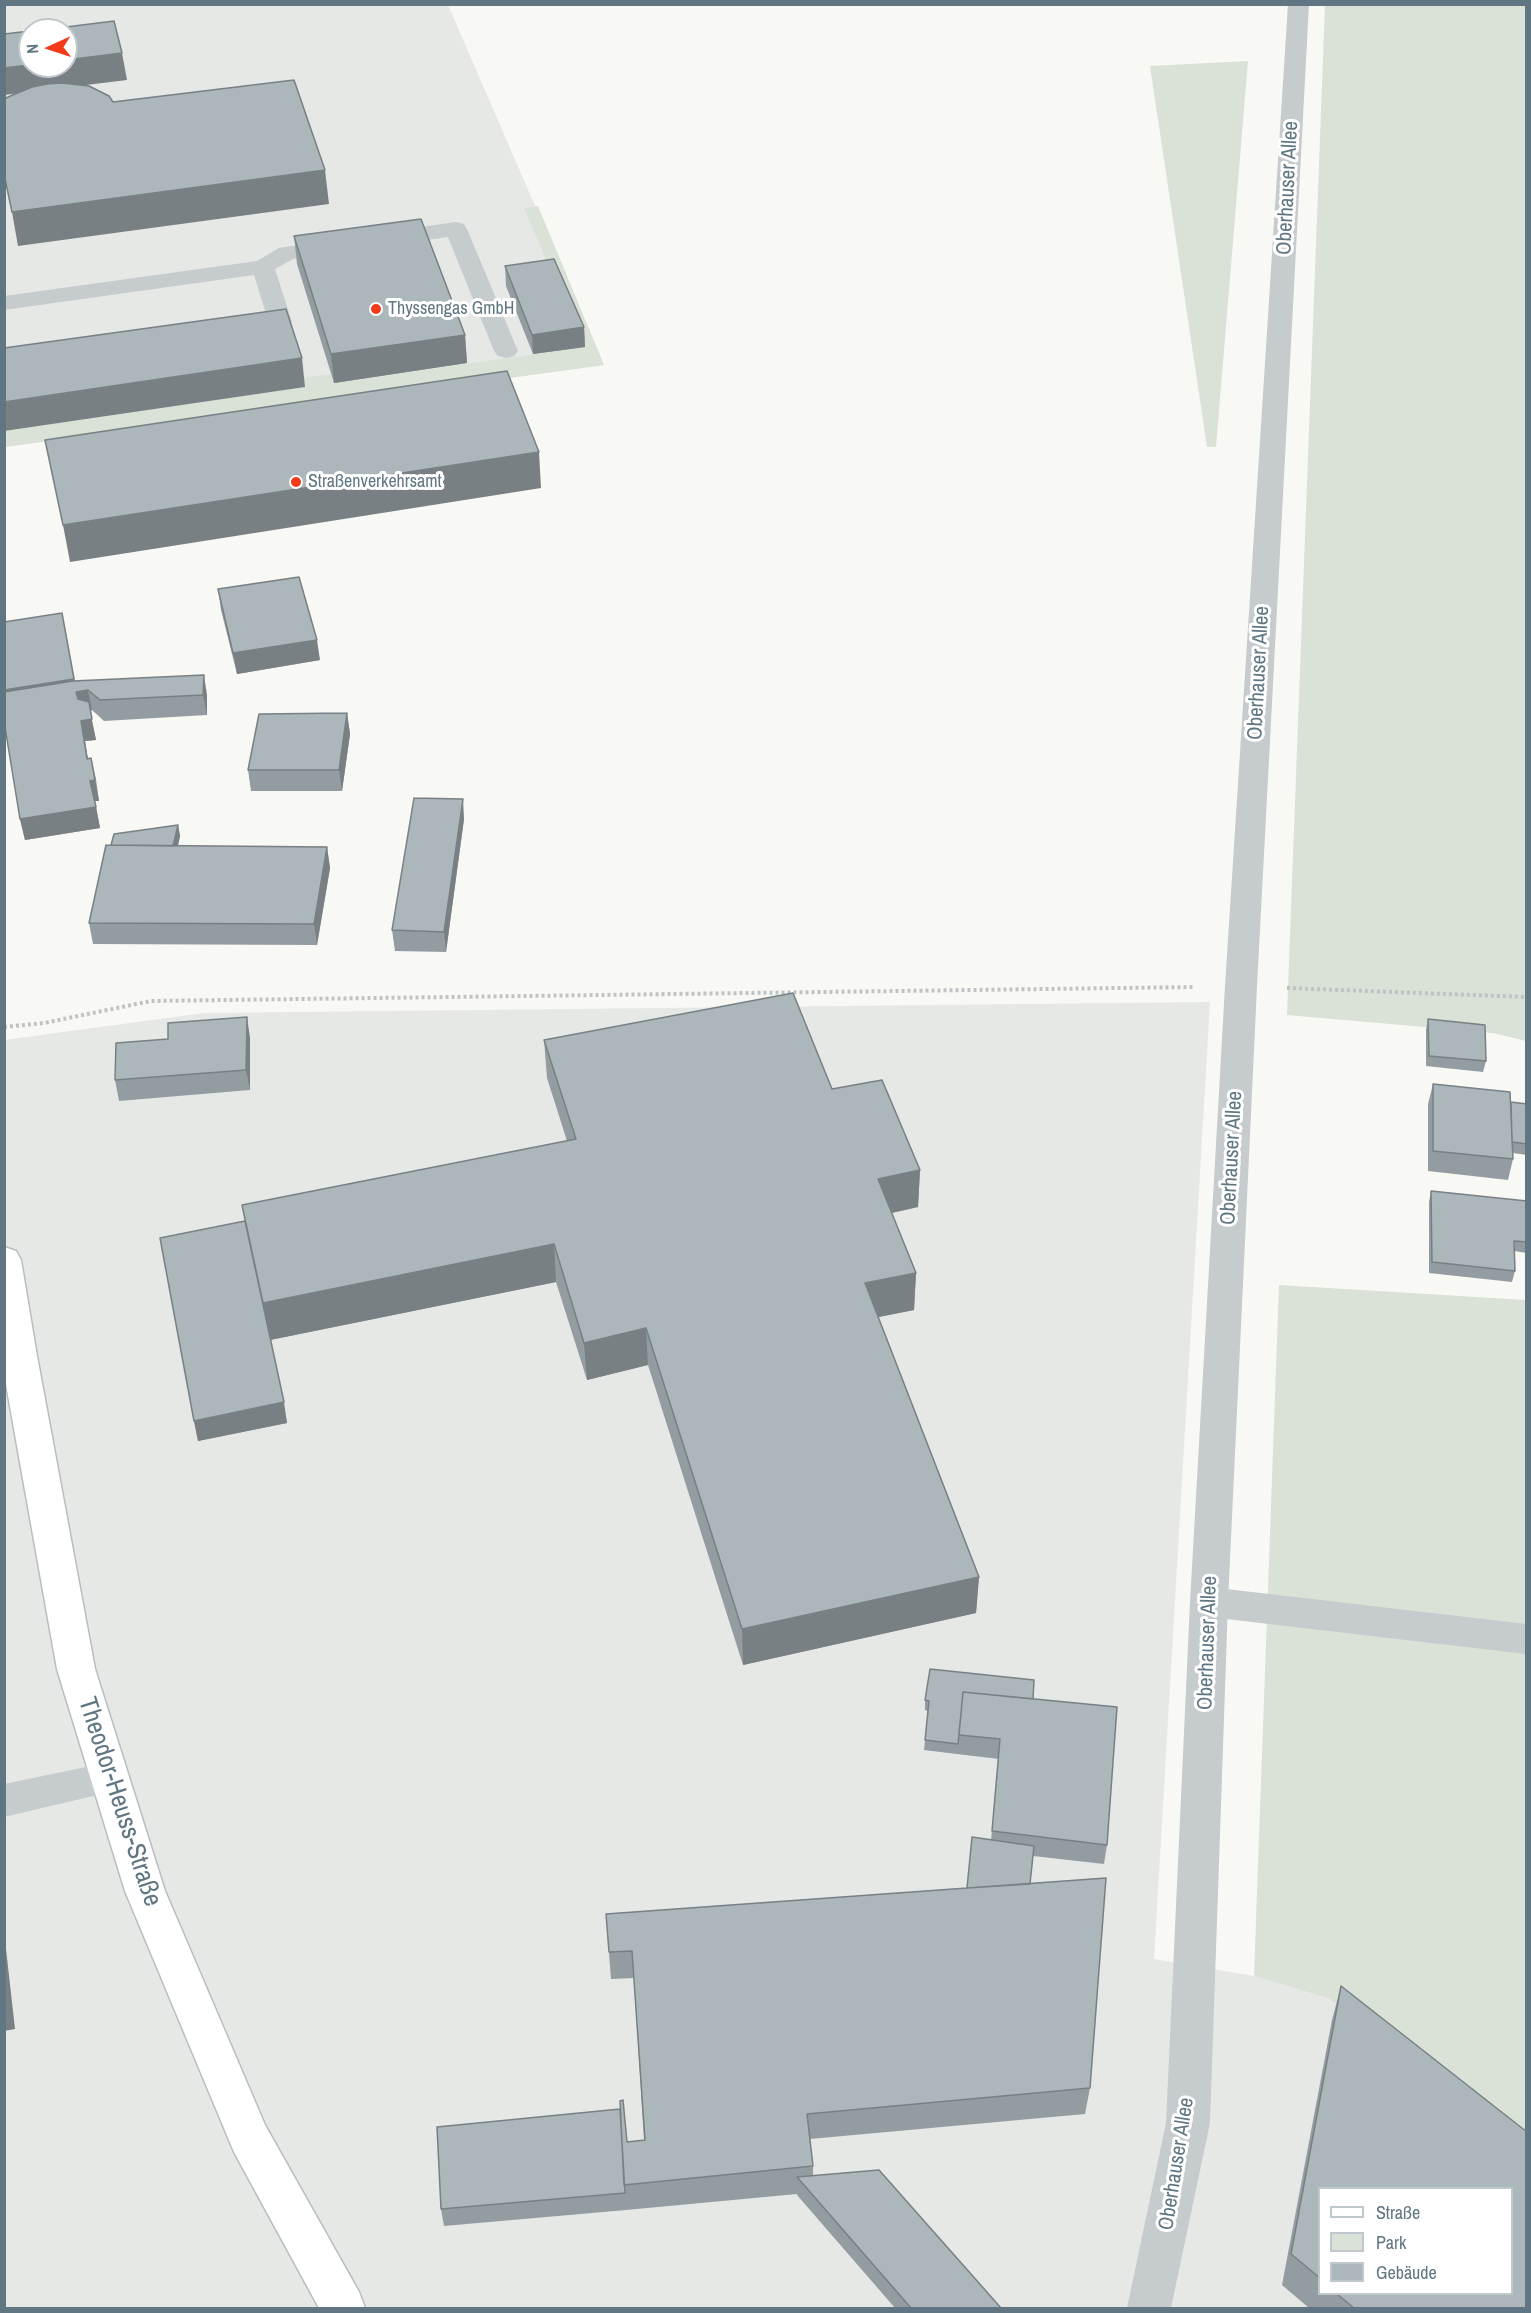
<!DOCTYPE html>
<meta charset="utf-8">
<style>
body{margin:0}
#map{position:relative;width:1531px;height:2313px;overflow:hidden;background:#f8f8f5;font-family:"Archivo Narrow",sans-serif}
canvas{display:block}
.frame{position:absolute;inset:0;border:6px solid #607783;pointer-events:none}
.legend{position:absolute;left:1318px;top:2187px;width:195px;height:108px;box-sizing:border-box;background:#fff;border:2px solid #bfc9cd;margin:0;padding:8px 10px;list-style:none;font-size:18px;color:#607783}
.legend li{display:flex;align-items:center;gap:12px;height:30px}
.legend b{width:30px;border:2px solid #bfc9cd}
.north{position:absolute;left:18px;top:18px;width:60px;height:60px;box-sizing:border-box;background:#fff;border:2px solid #bfc9cd;border-radius:50%;rotate:267deg;font-size:16px;font-weight:700;line-height:24px;text-align:center;color:#607783}
.north::after{content:'';display:block;margin:auto;width:21px;height:27px;background:#f33a1a;clip-path:polygon(50% 0,100% 100%,50% 72%,0 100%)}
</style>
<div id="map">
<canvas width="1531" height="2313"></canvas>
<div class="frame"></div>
<ul class="legend">
<li><b style="height:8px;background:#fff"></b>Straße</li>
<li><b style="height:16px;background:#dae1d6"></b>Park</li>
<li><b style="height:16px;background:#abb7bb"></b>Gebäude</li>
</ul>
<div class="north">N</div>
</div>
<script>
const ctx = document.querySelector('canvas').getContext('2d');
ctx.lineJoin = 'round';
function fillPath(path, color) {
  ctx.fillStyle = color;
  ctx.fill(path, 'evenodd');
}
function toPath(rows) {
  const path = new Path2D();
  for (const r of rows) {
    path.moveTo(r[0], r[1]);
    for (let i = 2; i < r.length; i += 2) path.lineTo(r[i], r[i + 1]);
  }
  return path;
}
function stroke(path, color, width, dash) {
  ctx.strokeStyle = color;
  ctx.lineWidth = width;
  ctx.lineCap = dash ? 'butt' : 'round';
  ctx.setLineDash(dash || []);
  ctx.stroke(path);
}
function write(font, color, halo, rows, align = 'center') {
  ctx.font = font + ' "Archivo Narrow",sans-serif';
  ctx.lineWidth = 6;
  ctx.setLineDash([]);
  ctx.textBaseline = 'middle';
  ctx.strokeStyle = halo;
  ctx.fillStyle = color;
  for (const [text, x, y, turn = 0] of rows) {
    ctx.save();
    ctx.translate(x, y);
    ctx.rotate((+turn || 0) * Math.PI / 180);
    ctx.textAlign = isNaN(turn) ? turn : align;
    if (halo) ctx.strokeText(text, 0, 0);
    ctx.fillText(text, 0, 0);
    ctx.restore();
  }
}
const built = toPath([
 [4,5,448,5,604,365,5,447],
 [30,30,66,30,66,66,30,66],
 [1210,1002,1154,1959,1254,1976,1330,1999,1526,2155,1526,2308,5,2308,4,1040,204,1013],
 [1320,2188,1512,2188,1512,2294,1320,2294]
]);
const green = toPath([
 [1398,4,1526,5,1526,1041,1493,1033,1287,1015,1325,5],
 [1248,61,1216,447,1207,447,1150,66],
 [538,206,604,365,5,447,4,431,305,387,302,378,331,374,334,383,584,347,524,208],
 [1279,1285,1526,1300,1526,2155,1330,1999,1254,1976]
]);
const path = toPath([
 [1287,988,1526,997],
 [4,1027,44,1023,151,1001,1195,987]
]);
const lane = toPath([
 [456,222,464,224,467,229,518,351,514,356,506,358,498,356,494,351,448,237,385,246,377,244,374,239,377,234,385,232,456,222],
 [339,239,347,241,350,246,347,251,293,259,275,269,292,322,288,327,280,329,249,333,241,331,237,326,241,321,267,317,254,275,4,310,4,296,257,261,279,248,339,239],
 [1209,1587,1526,1624,1526,1654,1209,1617,1196,1612,1191,1602,1196,1592,1209,1587],
 [110,1762,123,1767,129,1778,123,1789,4,1817,4,1784,110,1762]
]);
const street = toPath([
 [1288,4,1309,4,1257,986,1228,1602,1210,2123,1171,2308,1127,2308,1166,2123,1190,1602,1225,986,1288,4]
]);
const secondary = toPath([
 [4,1247,16,1251,21,1260,37,1356,95,1669,165,1891,265,2125,359,2292,365,2308,319,2308,234,2152,125,1891,57,1669,4,1373,4,1247]
]);
const wall = toPath([
 [294,236,465,335,467,363,334,383,297,264],
 [505,266,584,327,585,347,533,354,506,286],
 [218,589,320,660,237,674,221,610],
 [62,613,75,681,207,695,207,715,104,721,92,710,90,711,96,740,85,741,88,759,91,758,96,779,99,801,95,801,100,828,25,840,20,819],
 [347,713,350,734,342,791,251,791,248,770],
 [464,819,446,952,395,951,392,930],
 [178,825,180,836,178,846,327,847,330,868,317,945,93,944,89,923],
 [1428,1019,1486,1061,1483,1072,1426,1066,1426,1030],
 [250,1038,250,1090,119,1101,115,1080],
 [544,1040,832,1089,920,1170,918,1207,892,1213,916,1273,914,1310,878,1317,979,1577,976,1613,743,1665,648,1365,587,1380,556,1282,270,1340,287,1423,198,1441,194,1421,245,1222,242,1205,567,1141,547,1078],
 [1433,1084,1511,1102,1527,1104,1527,1155,1513,1153,1513,1159,1508,1180,1428,1171,1428,1104],
 [1431,1191,1527,1201,1527,1253,1514,1251,1515,1271,1512,1282,1429,1273,1429,1202],
 [1033,1699,1107,1845,1104,1864,1033,1856,1030,1884,1090,2088,1085,2114,810,2139,813,2166,813,2176,1001,2308,895,2308,797,2195,797,2194,626,2210,444,2226,441,2209,627,2142,644,2140,634,1978,611,1979,606,1914,967,1888,991,1840,999,1759,957,1754,957,1753,957,1754,924,1750,928,1711,925,1710,925,1700],
 [1341,1986,1527,2308,1309,2308,1282,2285,1332,2020],
 [1320,2188,1512,2294,1320,2294]
]);
const shadedWall = toPath([
 [122,53,127,80,4,95,4,68,30,65,30,66,66,66,66,60],
 [325,170,329,204,18,246,12,212],
 [584,327,585,347,533,354,532,335],
 [465,335,467,363,334,383,331,354],
 [302,358,305,387,4,431,4,402],
 [539,452,541,488,70,562,63,525],
 [66,634,76,691,88,690,92,710,90,711,96,740,85,741,91,779,4,711,4,690],
 [317,640,320,660,237,674,233,653],
 [204,675,207,695,207,715,203,695],
 [347,713,350,734,342,791,339,770],
 [91,758,99,801,95,801,90,781],
 [463,799,464,819,446,952,444,932],
 [96,807,100,828,25,840,20,819],
 [178,825,180,836,173,866,171,855],
 [327,847,330,868,317,945,314,924],
 [247,1017,250,1038,250,1090,246,1070],
 [920,1170,918,1207,877,1216,878,1179],
 [554,1244,556,1282,270,1340,263,1303],
 [916,1273,914,1310,864,1320,865,1283],
 [646,1328,648,1365,587,1380,584,1343],
 [284,1402,287,1423,198,1441,194,1421],
 [979,1577,976,1613,743,1665,742,1629],
 [4,1931,15,2029,4,2031]
]);
const building = toPath([
 [114,21,122,53,66,60,66,30,42,30,114,21],
 [30,31,30,65,4,68,4,34,30,31],
 [294,80,325,170,12,212,4,174,4,99,8,97,32,87,47,84,62,83,89,86,109,96,113,102,294,80],
 [421,219,465,335,331,354,294,236,421,219],
 [554,259,584,327,532,335,505,266,554,259],
 [286,309,302,358,4,402,4,348,286,309],
 [507,371,539,452,63,525,45,440,507,371],
 [299,577,317,640,233,653,218,589,299,577],
 [62,613,74,679,4,690,4,622,62,613],
 [204,675,203,695,100,700,88,690,76,692,78,699,89,702,92,719,81,721,87,759,91,758,95,780,90,781,96,807,20,819,4,721,4,692,73,681,204,675],
 [347,713,339,770,248,770,259,714,347,713],
 [414,798,463,799,444,932,392,930,414,798],
 [178,825,173,846,111,845,114,834,178,825],
 [106,845,327,847,314,924,89,923,106,845],
 [793,993,832,1089,882,1080,920,1170,878,1179,916,1273,865,1283,979,1577,742,1629,646,1328,584,1343,554,1244,263,1303,242,1205,576,1139,544,1040,793,993],
 [247,1017,246,1070,115,1080,116,1043,168,1039,168,1023,247,1017],
 [1428,1019,1485,1025,1486,1061,1429,1056,1428,1019],
 [1433,1084,1510,1092,1513,1159,1433,1151,1433,1084],
 [1511,1102,1527,1104,1527,1144,1512,1142,1511,1102],
 [1431,1191,1527,1201,1527,1242,1514,1241,1515,1271,1432,1262,1431,1191],
 [245,1221,284,1402,194,1421,160,1238,245,1221],
 [930,1669,1034,1680,1033,1699,963,1692,958,1744,925,1740,929,1701,925,1700,930,1669],
 [963,1692,1117,1707,1107,1845,992,1831,1000,1739,959,1735,963,1692],
 [972,1837,1034,1846,1030,1884,967,1888,972,1837],
 [1106,1878,1090,2088,807,2114,813,2166,624,2185,620,2101,623,2100,627,2142,645,2140,632,1951,609,1952,606,1914,1106,1878],
 [1341,1986,1527,2132,1527,2308,1354,2308,1337,2294,1512,2294,1512,2188,1320,2188,1320,2278,1291,2254,1341,1986],
 [620,2109,625,2193,441,2209,437,2127,620,2109],
 [879,2170,1001,2308,911,2308,797,2177,879,2170]
]);
const markers = [
 [376,309,6,"#f33a1a"],
 [296,482,6,"#f33a1a"]
];
const farPoinames = [
 ["Thyssengas GmbH",388,309],
 ["Straßenverkehrsamt",308,482]
];
const streetNames = [
 ["Oberhauser Allee",1288,188,-87],
 ["Oberhauser Allee",1259,673,-87],
 ["Oberhauser Allee",1232,1158,-87],
 ["Oberhauser Allee",1208,1643,-88],
 ["Oberhauser Allee",1177,2164,-81]
];
const nearStreetnames = [
 ["Theodor-Heuss-Straße",119,1802,72]
];
fillPath(built, '#e6e8e6');
fillPath(green, '#dae1d6');
stroke(secondary, '#b7bec2', 3);
stroke(path, '#bfc3c4', 4, [3, 3]);
fillPath(lane, '#c6cbce');
fillPath(street, '#c6cbce');
fillPath(secondary, '#fff');
fillPath(wall, '#939da1');
fillPath(shadedWall, '#788083');
fillPath(building, '#abb7bb');
stroke(building, '#788083', 1.5);
for (const [x, y, r, color] of markers) {
  const dot = new Path2D();
  dot.arc(x, y, r, 0, 2 * Math.PI);
  ctx.fillStyle = color;
  ctx.fill(dot);
  stroke(dot, '#fff', 2);
}
write('18px', '#607783', '#fff', farPoinames, 'left');
write('21px', '#607783', '#fff', streetNames);
write('26px', '#607783', '#fff', nearStreetnames);
</script>
